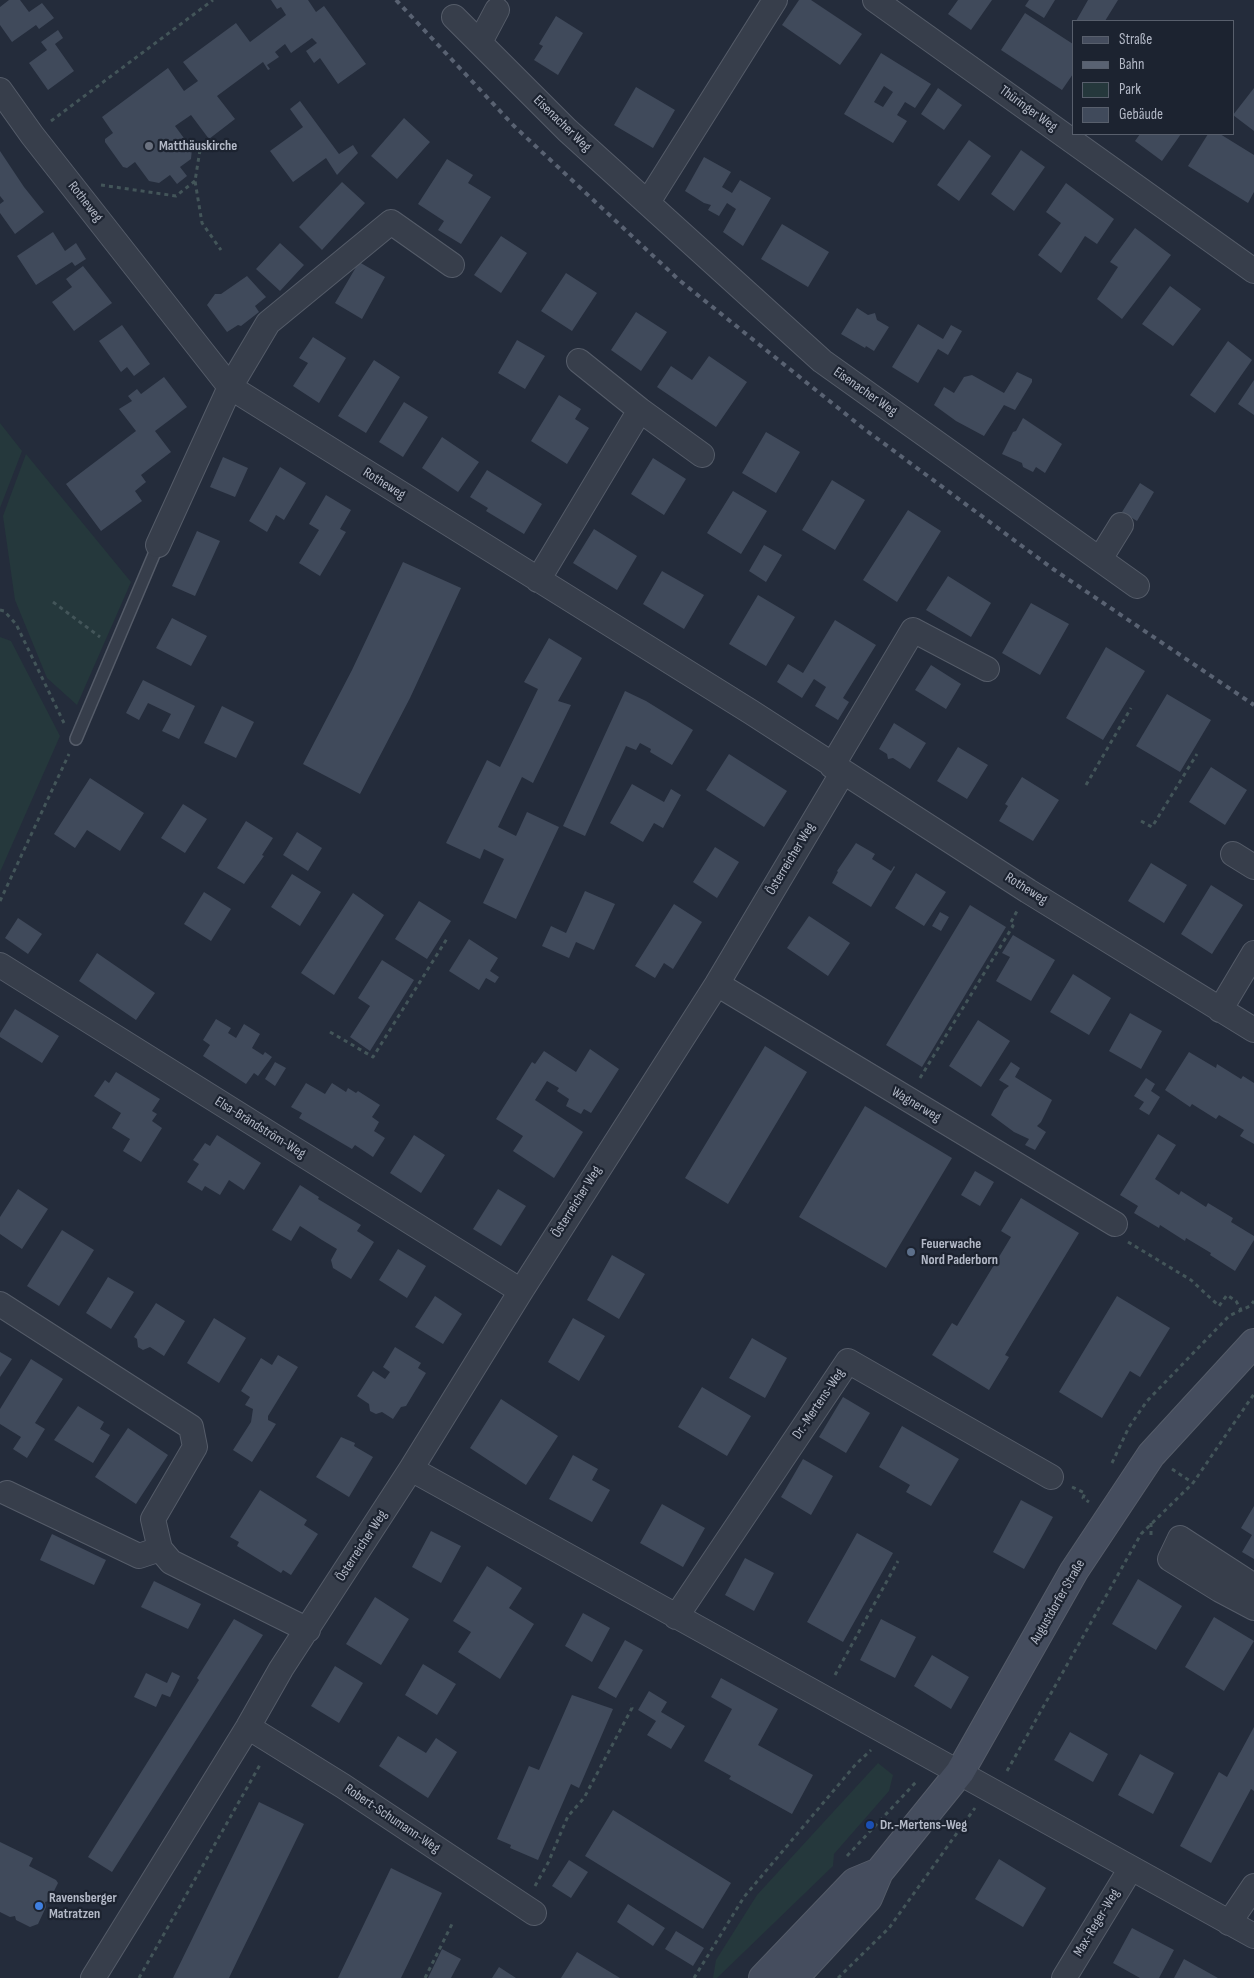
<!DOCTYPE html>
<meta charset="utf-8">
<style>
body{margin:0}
#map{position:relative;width:1254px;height:1978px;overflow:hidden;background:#242c3b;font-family:"Sofia Sans Condensed",sans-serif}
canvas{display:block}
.legend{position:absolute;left:1072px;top:20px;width:162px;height:115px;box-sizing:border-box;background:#1c2330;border:1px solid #585f6c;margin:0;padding:6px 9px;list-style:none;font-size:15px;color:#b3b9c7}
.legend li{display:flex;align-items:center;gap:10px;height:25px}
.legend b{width:25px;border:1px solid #585f6c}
</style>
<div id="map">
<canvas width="1254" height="1978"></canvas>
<ul class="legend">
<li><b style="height:6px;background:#454d5e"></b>Straße</li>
<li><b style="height:6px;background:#596272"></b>Bahn</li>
<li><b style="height:14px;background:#25383c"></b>Park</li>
<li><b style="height:14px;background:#404a5b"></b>Gebäude</li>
</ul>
</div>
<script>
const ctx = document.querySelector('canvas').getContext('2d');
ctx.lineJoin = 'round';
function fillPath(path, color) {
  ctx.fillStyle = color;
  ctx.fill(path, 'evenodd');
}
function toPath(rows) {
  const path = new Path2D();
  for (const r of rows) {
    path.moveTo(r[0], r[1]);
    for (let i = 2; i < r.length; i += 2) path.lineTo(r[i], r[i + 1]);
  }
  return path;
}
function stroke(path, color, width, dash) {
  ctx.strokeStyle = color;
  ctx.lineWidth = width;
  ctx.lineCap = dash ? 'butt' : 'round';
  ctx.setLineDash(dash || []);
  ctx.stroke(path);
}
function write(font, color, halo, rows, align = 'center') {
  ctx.font = font + ' "Sofia Sans Condensed",sans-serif';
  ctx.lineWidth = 4.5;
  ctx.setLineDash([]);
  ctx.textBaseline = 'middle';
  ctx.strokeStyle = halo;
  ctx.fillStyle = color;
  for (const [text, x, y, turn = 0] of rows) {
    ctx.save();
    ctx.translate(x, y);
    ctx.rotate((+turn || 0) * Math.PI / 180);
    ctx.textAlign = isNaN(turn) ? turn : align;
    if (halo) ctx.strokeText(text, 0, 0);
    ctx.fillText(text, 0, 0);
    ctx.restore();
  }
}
const green = toPath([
 [0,423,22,451,0,508],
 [26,454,131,582,77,705,47,678,15,600,3,516],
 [0,637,11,641,60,736,0,872],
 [878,1763,893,1775,889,1791,834,1854,833,1866,717,1978,713,1978,716,1960,757,1895]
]);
const building = toPath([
 [9,0,20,0,29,12,42,3,54,18,39,29,36,25,12,42,0,25,0,7],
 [271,0,308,0,316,12,324,6,366,64,338,84,320,58,314,63,306,51,317,43,312,38,291,53,285,44,275,52,279,57,267,65,270,69,268,70,263,62,217,96,235,119,209,139,191,115,175,126,192,149,191,159,180,167,187,176,177,184,170,175,159,183,149,181,135,162,127,168,123,167,105,142,105,139,113,133,102,117,168,68,184,91,198,81,183,62,236,23,250,42,286,15,281,7,277,9],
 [799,0,811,0,862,34,840,65,782,25],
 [958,0,992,0,971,30,948,14],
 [1029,0,1055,0,1044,18,1025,6],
 [1088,0,1118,0,1105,21,1076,21],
 [1025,13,1073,44,1073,74,1062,90,1001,50],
 [556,16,583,33,558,75,534,60,543,46,539,44],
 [58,30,63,38,55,44,74,71,48,90,29,63,47,50,41,42],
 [881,53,931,84,915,108,905,102,897,115,907,121,893,143,844,114],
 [884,86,893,92,883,107,874,102],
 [636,87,675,110,653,148,614,125],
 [938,88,962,105,944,130,921,114],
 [1254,88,1254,131,1233,115],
 [300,101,339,154,353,145,358,153,337,175,326,158,293,182,270,151,303,127,290,109],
 [404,118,430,142,397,179,371,156],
 [1140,134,1181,134,1162,161,1135,141],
 [1208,134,1220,134,1254,155,1254,192,1248,203,1188,166],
 [969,140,991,156,959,201,937,185],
 [1021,150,1045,167,1014,211,991,194],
 [0,151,24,187,44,212,15,234,0,213,0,204,4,201,0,196],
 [704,157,731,172,722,187,732,193,740,180,771,198,743,246,723,232,736,209,727,203,719,216,708,210,711,205,704,203,685,191],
 [447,159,473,175,468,183,491,197,461,244,438,230,444,221,418,204],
 [342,182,365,203,322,250,299,227],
 [1066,183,1114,219,1097,244,1085,236,1061,273,1038,255,1061,223,1046,212],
 [782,224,829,252,808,287,761,259],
 [1135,228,1171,255,1122,319,1097,299,1118,267,1110,262],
 [53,232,65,251,76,243,86,259,75,266,72,262,36,285,17,256],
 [501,236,527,253,501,293,474,275],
 [280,243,304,265,280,291,256,269],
 [359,262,385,277,362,319,335,303],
 [83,266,112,303,74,331,52,302,72,287,66,279],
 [566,273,597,293,572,331,541,311],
 [247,276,266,297,255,306,259,312,241,326,238,325,227,332,207,305,215,294,221,294],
 [1170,286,1201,309,1173,346,1142,324],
 [857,308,868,315,875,313,877,320,889,327,874,351,866,346,865,348,841,334],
 [636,312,667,332,641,371,611,350],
 [918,324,943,339,951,325,962,331,948,355,938,349,918,383,892,367],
 [122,325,150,364,134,376,127,367,121,372,99,341],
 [313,337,346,358,319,403,293,386,308,363,299,358],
 [517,340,545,356,525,389,498,373],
 [1228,341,1252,360,1215,413,1190,395],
 [709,356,747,382,716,427,657,387,671,366,692,380],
 [374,360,400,377,366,433,338,416],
 [1017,372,1032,379,1032,382,1015,410,1004,405,984,436,956,421,934,405,944,387,954,393,964,377,972,375,1004,393],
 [164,377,187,407,155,431,171,452,141,475,146,482,135,491,142,501,101,531,66,484,136,431,119,409,132,401,128,396,137,389,141,394],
 [1254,380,1254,415,1238,404],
 [559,395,581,409,575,419,589,428,567,464,531,441],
 [404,402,428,417,403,457,379,442],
 [1023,418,1062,444,1045,473,1036,467,1033,472,1023,467,1022,463,1002,454,1013,432,1016,431],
 [766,432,800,452,776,493,742,473],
 [442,437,479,462,458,492,422,468],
 [223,457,248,468,235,497,210,487],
 [653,458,686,479,664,515,631,494],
 [280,467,306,483,284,520,276,515,267,532,249,521],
 [487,470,542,504,524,534,486,511,488,508,470,497],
 [832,480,865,500,835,550,802,530],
 [1140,483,1154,492,1137,521,1122,512],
 [733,491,767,511,741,554,707,533],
 [326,495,351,510,340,529,346,532,320,576,299,563,319,530,309,524],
 [908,510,941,531,897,602,863,580],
 [594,529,637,556,617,590,573,563],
 [197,531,220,541,195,596,172,586],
 [764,545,782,555,766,582,749,571],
 [403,562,461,588,410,698,360,794,303,764,352,670],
 [662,571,704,595,684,629,643,604],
 [948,576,991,603,971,637,926,610],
 [758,595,795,617,766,666,729,644],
 [1031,603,1069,624,1040,675,1002,653],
 [172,618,207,636,191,666,156,648],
 [835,620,876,645,843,698,849,702,838,720,815,706,826,687,814,679,802,698,777,682,788,664,803,673],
 [549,638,582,658,558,701,571,705,533,783,522,777,498,827,516,836,527,812,559,827,516,919,483,903,504,859,484,849,480,859,446,843,487,760,500,767,538,689,524,682],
 [1106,647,1145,671,1103,740,1066,718],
 [931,665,961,684,946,709,915,690],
 [143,680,195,706,179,739,162,731,171,714,148,703,139,720,126,713],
 [625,691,646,701,693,730,672,765,650,752,651,749,640,743,636,750,626,746,585,836,563,826],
 [1167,694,1211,720,1180,772,1136,746],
 [222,706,254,722,236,758,204,743],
 [894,723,926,743,910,769,893,758,888,759,887,754,879,749],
 [958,747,988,765,967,799,937,781],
 [729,754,787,791,764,827,706,790],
 [1211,767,1247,790,1225,825,1189,802],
 [1022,777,1059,800,1033,841,999,821,1008,806,1005,804],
 [90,778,144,813,120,851,87,830,75,848,54,834],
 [632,784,664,802,671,789,681,795,663,828,654,823,643,842,610,823],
 [183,804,207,819,185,853,161,838],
 [246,821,273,838,262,855,264,856,244,884,217,868],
 [297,832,322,848,308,871,283,855],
 [856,843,875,854,872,859,891,871,894,866,895,867,871,907,832,883,838,872,837,871],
 [715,847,739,862,717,898,693,882],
 [1151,863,1187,885,1164,923,1128,901],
 [916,873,946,892,924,926,895,908],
 [292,874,321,892,300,926,271,907],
 [1211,885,1243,905,1212,954,1181,934],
 [585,891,615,904,594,950,576,942,569,958,542,946,551,926,566,933],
 [204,892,231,909,211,941,184,924],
 [353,893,384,915,334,995,301,973],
 [419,901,451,921,427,959,395,939],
 [674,904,702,922,673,969,664,963,655,978,635,966],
 [970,905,1006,927,922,1067,886,1045],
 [940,912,949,917,941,931,932,926],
 [809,916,850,943,828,976,787,948],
 [18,918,42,934,28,954,5,938],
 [1013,935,1055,960,1031,1001,996,981,1010,957,1002,953],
 [469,939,498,958,490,971,499,977,495,983,486,978,479,990,449,971],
 [97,953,155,993,136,1020,79,981],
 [382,960,414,980,370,1051,350,1037,370,1006,358,998],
 [1073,974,1111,998,1089,1035,1050,1012],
 [15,1009,59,1036,42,1063,0,1037,0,1033],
 [1130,1013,1162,1031,1141,1069,1109,1051],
 [216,1019,231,1028,228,1033,236,1038,244,1024,260,1034,252,1048,263,1055,265,1052,272,1057,258,1076,254,1073,246,1084,203,1056,210,1045,203,1040],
 [978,1020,1010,1041,981,1087,949,1066],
 [765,1046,807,1072,728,1204,685,1178],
 [590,1049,619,1069,591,1113,584,1109,581,1114,566,1106,569,1099,557,1091,559,1088,547,1081,535,1100,583,1132,554,1178,513,1151,523,1136,496,1119,532,1062,535,1064,544,1051,576,1072],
 [1189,1052,1216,1068,1217,1064,1241,1079,1243,1076,1254,1083,1254,1144,1240,1136,1244,1130,1219,1115,1216,1119,1192,1104,1190,1107,1165,1090],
 [275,1062,286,1068,275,1086,265,1079],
 [1011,1062,1020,1068,1015,1077,1052,1100,1041,1122,1037,1126,1046,1132,1035,1150,1025,1145,1029,1139,1014,1132,991,1115,1004,1090,1009,1086,999,1080],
 [116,1072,160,1099,152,1111,157,1114,152,1121,162,1128,141,1162,123,1151,130,1139,112,1128,121,1113,94,1096,105,1080,109,1083],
 [1146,1078,1155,1084,1151,1091,1160,1097,1149,1115,1139,1109,1144,1102,1134,1096],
 [306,1083,325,1094,332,1083,346,1092,348,1088,356,1093,358,1091,380,1105,372,1117,379,1122,374,1131,385,1138,373,1157,355,1145,352,1149,299,1118,302,1113,291,1107],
 [865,1106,952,1158,886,1268,799,1217],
 [1158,1134,1176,1145,1155,1179,1179,1195,1181,1191,1206,1207,1208,1203,1233,1218,1231,1222,1254,1236,1254,1240,1235,1271,1210,1255,1211,1253,1186,1238,1185,1241,1160,1225,1159,1228,1134,1213,1138,1206,1120,1195],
 [217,1135,261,1163,244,1190,229,1180,220,1195,205,1186,202,1191,187,1182,199,1164,193,1160,205,1143,210,1146],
 [414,1135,445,1155,421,1193,390,1173],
 [975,1171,994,1182,980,1206,961,1195],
 [300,1185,319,1197,318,1199,361,1225,357,1231,374,1242,351,1279,333,1268,331,1260,337,1249,322,1240,300,1226,291,1241,272,1230],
 [18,1189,48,1209,22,1249,0,1234,0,1217],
 [498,1189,526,1206,501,1246,473,1229],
 [1021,1198,1079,1233,1005,1355,1009,1357,989,1390,932,1355,952,1323,957,1326,1011,1237,1001,1231],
 [62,1230,94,1250,59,1306,27,1286],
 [398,1249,426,1266,407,1298,379,1280],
 [612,1255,645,1274,619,1319,587,1300],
 [108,1277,134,1292,111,1329,86,1313],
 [435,1296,462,1314,443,1344,415,1327],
 [1117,1296,1170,1328,1140,1377,1130,1371,1102,1418,1059,1392],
 [156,1303,185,1321,164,1356,150,1347,143,1350,138,1347,137,1339,134,1337],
 [214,1318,246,1338,219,1383,187,1363],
 [573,1318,605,1336,579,1381,548,1362],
 [752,1338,787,1358,765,1398,729,1378],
 [395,1347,421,1363,418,1368,426,1373,406,1406,401,1407,393,1419,382,1412,376,1414,370,1411,369,1404,357,1396,373,1371,385,1379,390,1372,383,1367],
 [0,1352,12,1359,0,1377],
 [278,1355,298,1367,268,1416,268,1420,276,1424,252,1462,233,1450,251,1422,253,1409,245,1405,250,1397,241,1391,261,1358,272,1365],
 [31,1359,63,1379,35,1423,45,1429,27,1458,13,1449,21,1437,0,1424,0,1409],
 [702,1387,751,1416,727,1456,678,1427],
 [843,1397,870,1413,846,1453,819,1437],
 [501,1399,558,1436,526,1485,470,1448],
 [78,1406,104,1422,100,1429,110,1435,93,1463,54,1440],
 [902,1426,959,1459,931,1506,906,1492,910,1485,879,1467],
 [128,1428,168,1455,136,1504,95,1477],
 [341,1437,355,1443,354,1446,373,1457,349,1497,316,1477],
 [573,1455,598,1469,592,1480,610,1490,592,1522,549,1499],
 [803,1459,833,1476,811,1515,781,1497],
 [260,1490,307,1520,304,1525,318,1534,291,1575,283,1570,281,1573,237,1546,239,1542,230,1537],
 [1021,1500,1053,1517,1024,1569,993,1552],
 [662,1504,705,1528,683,1567,640,1543],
 [1254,1506,1254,1559,1242,1552,1252,1535,1241,1528],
 [431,1531,461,1546,441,1583,412,1567],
 [857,1533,893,1553,843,1642,807,1622],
 [52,1534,106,1560,94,1585,40,1560],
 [745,1558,774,1573,754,1611,725,1595],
 [487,1566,522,1588,509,1608,534,1624,500,1679,458,1652,471,1632,453,1621],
 [1138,1579,1182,1606,1156,1650,1112,1624],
 [154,1581,201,1604,188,1629,141,1607],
 [375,1597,409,1619,381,1665,346,1644],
 [583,1613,610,1628,592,1662,565,1646],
 [1214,1617,1254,1641,1224,1691,1185,1667],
 [234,1619,263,1635,112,1872,88,1857,199,1680,197,1678],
 [881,1619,916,1637,895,1678,860,1660],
 [625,1640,643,1650,616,1698,598,1688],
 [932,1655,969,1677,951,1709,914,1686],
 [423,1664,456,1684,437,1715,405,1695],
 [335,1666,363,1683,339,1723,311,1706],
 [172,1672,180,1676,170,1697,162,1694,156,1707,134,1697,146,1673,167,1683],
 [721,1678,778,1709,758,1745,813,1775,792,1814,729,1779,731,1776,704,1761,732,1709,711,1697],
 [649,1691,667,1702,661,1712,685,1726,671,1749,647,1735,656,1721,638,1710],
 [572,1695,613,1709,579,1788,571,1784,538,1860,510,1848,511,1845,497,1839,529,1766,539,1770],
 [1254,1727,1254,1791,1251,1789,1211,1863,1180,1846,1219,1772,1227,1777],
 [1070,1732,1108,1754,1093,1782,1054,1760],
 [398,1736,426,1753,436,1738,457,1752,428,1798,379,1766],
 [1140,1754,1174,1773,1153,1814,1118,1795],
 [259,1802,304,1824,239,1957,229,1978,173,1978],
 [613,1810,731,1883,703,1929,585,1856],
 [0,1842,33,1858,29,1866,56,1880,58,1883,49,1901,45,1902,46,1907,38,1924,30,1927,16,1920,15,1916,10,1917,0,1912],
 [999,1859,1046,1888,1023,1927,975,1899],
 [569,1860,588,1872,571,1898,552,1886],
 [391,1868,442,1893,401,1978,338,1978],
 [628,1904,665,1928,653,1946,617,1922],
 [1132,1928,1174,1950,1159,1978,1140,1978,1113,1963],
 [676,1931,704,1948,693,1966,665,1949],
 [442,1949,461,1959,451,1978,428,1978],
 [577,1952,620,1978,561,1978],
 [1184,1959,1218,1978,1174,1978],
 [499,1967,516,1978,492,1978]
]);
const path = toPath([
 [51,121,213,0],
 [200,150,195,181,202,223,221,250],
 [101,185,176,196,195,181],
 [53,602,100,637],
 [0,610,4,611,16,624,64,723],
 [1086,785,1131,708],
 [1141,821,1152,827,1197,754],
 [0,901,69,754],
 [330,1032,373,1057,448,937],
 [920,1078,1013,926,1010,924,1017,911],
 [1128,1242,1191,1280,1219,1306,1227,1295,1236,1301,1241,1310],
 [1112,1463,1129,1427,1147,1401,1229,1316,1250,1306,1254,1301],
 [1172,1469,1193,1483],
 [1072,1487,1085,1493,1083,1498,1089,1502],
 [1151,1523,1151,1539],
 [835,1675,898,1561],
 [1007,1771,1141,1534,1193,1483,1254,1394],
 [847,1856,916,1782],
 [535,1886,548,1863,568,1816,584,1798,632,1708,630,1704],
 [139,1978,261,1763],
 [425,1978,452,1924],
 [694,1978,744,1897,856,1764,871,1750],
 [838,1978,889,1928,975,1808]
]);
const lane = toPath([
 [76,739,158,545]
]);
const street = toPath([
 [875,0,1254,271],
 [454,17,567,130,822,361,1137,586],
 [480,42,497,10],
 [0,90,32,135,230,387,751,712,1028,891,1254,1030],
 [648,202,775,0],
 [579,361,640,410,702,455],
 [158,545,230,387,268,323,391,222,452,265],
 [1100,559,1121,525],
 [538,580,640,410],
 [832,766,913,630,987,669],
 [1233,854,1254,867],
 [0,965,521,1291],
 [717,984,1115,1224],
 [1220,1010,1254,953],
 [0,1304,191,1427,195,1447,153,1519,160,1549,171,1562,308,1630],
 [411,1469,1254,1936],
 [7,1493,139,1556,160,1549],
 [1231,1572,1220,1590,1170,1559,1180,1538,1254,1586],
 [1220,1590,1254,1608],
 [676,1617,848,1361,1051,1477],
 [248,1727,343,1786,534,1913],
 [1229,1923,1254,1886],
 [93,1978,248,1727,281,1669,411,1469,521,1291,717,984,843,772],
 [1064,1978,1131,1868]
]);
const secondary = toPath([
 [763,1978,855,1882,879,1872],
 [794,1978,868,1898,879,1872,960,1772,1074,1571,1151,1455,1254,1343]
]);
const rail = toPath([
 [396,0,514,126,679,280,863,428,1053,569,1254,705]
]);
const markers = [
 [149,146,5,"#6b7280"],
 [911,1252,5,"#5c6f8a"],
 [870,1825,5,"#1a4fb4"],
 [39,1906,5,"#3f7fe0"]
];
const streetNames = [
 ["Thüringer Weg",1028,109,36],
 ["Eisenacher Weg",562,124,44],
 ["Rotheweg",85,202,52],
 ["Eisenacher Weg",865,392,35],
 ["Rotheweg",384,484,32],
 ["Österreicher Weg",791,859,-59],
 ["Rotheweg",1026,889,32],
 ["Wagnerweg",916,1105,31],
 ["Elsa-Brändström-Weg",260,1128,32],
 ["Österreicher Weg",577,1202,-58],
 ["Dr.-Mertens-Weg",819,1404,-56],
 ["Österreicher Weg",362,1546,-57],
 ["Augustdorfer Straße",1058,1602,-60],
 ["Robert-Schumann-Weg",392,1819,34],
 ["Max-Reger-Weg",1097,1923,-59]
];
const poiNames = [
 ["Matthäuskirche",159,146],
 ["Feuerwache",921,1244],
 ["Nord Paderborn",921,1260],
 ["Dr.-Mertens-Weg",880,1825],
 ["Ravensberger",49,1898],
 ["Matratzen",49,1914]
];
fillPath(green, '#25383c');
fillPath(building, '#404a5b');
stroke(lane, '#555c69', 14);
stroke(street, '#555c69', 26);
stroke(secondary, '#555c69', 30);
stroke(path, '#435559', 3, [4, 4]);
stroke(lane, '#373e4b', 11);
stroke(street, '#373e4b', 24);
stroke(secondary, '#454d5e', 28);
stroke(rail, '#596272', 4, [5, 5]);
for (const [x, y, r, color] of markers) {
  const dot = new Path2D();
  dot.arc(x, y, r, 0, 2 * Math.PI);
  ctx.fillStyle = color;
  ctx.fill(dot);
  stroke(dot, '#1c2330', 2);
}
write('14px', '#b3b9c7', '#1c2330', streetNames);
write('bold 14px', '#b3b9c7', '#1c2330', poiNames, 'left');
</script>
